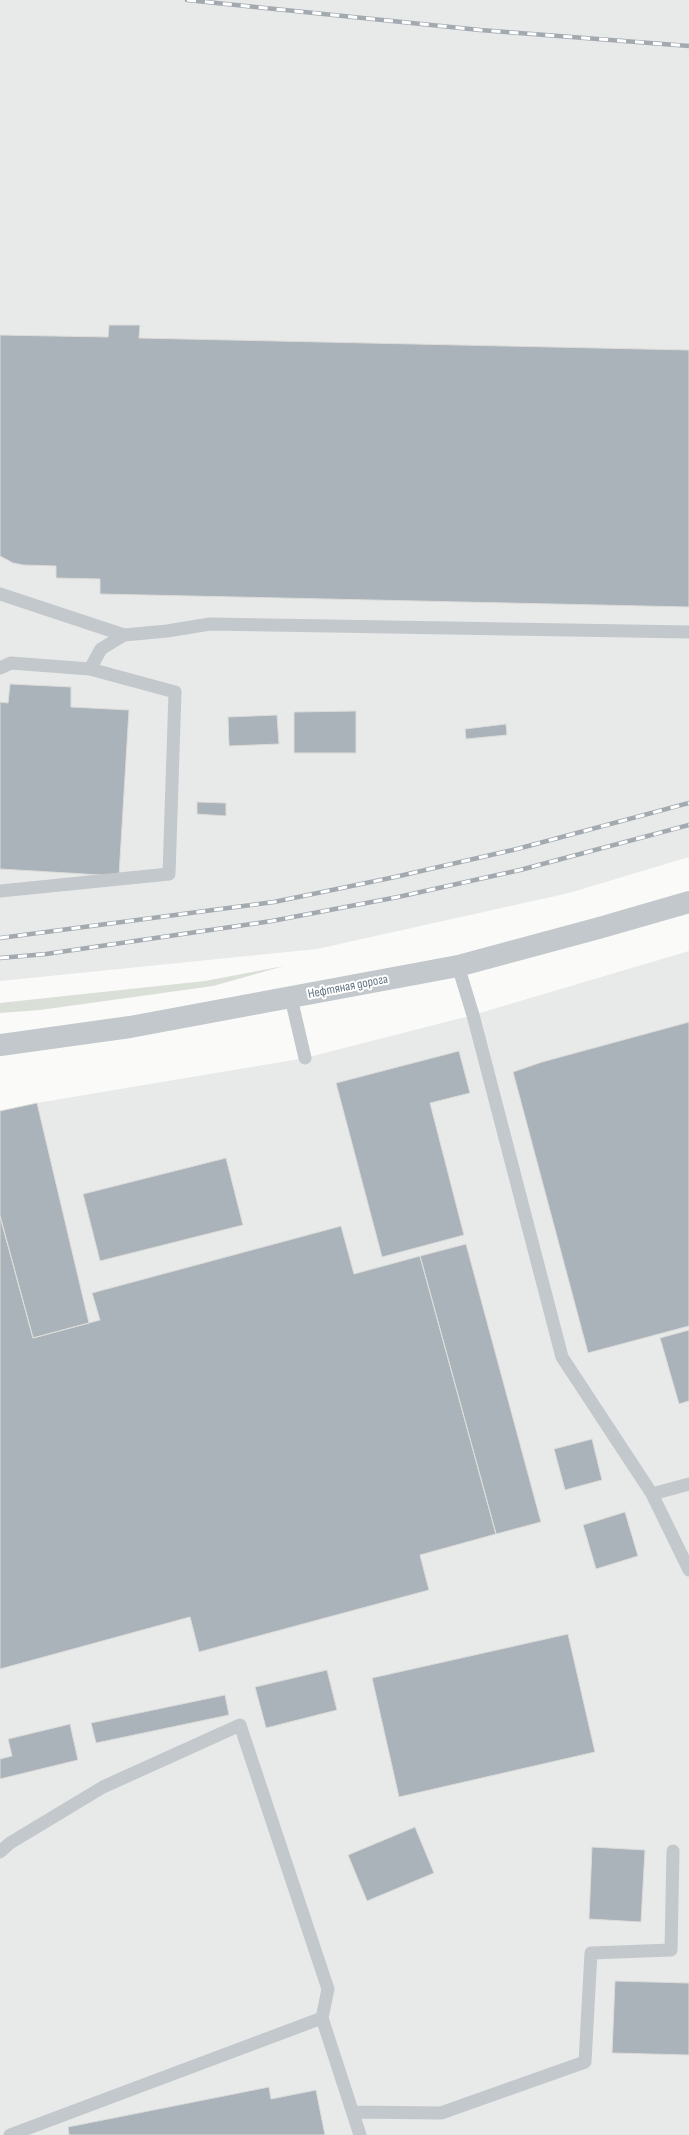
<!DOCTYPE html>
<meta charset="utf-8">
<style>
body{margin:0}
canvas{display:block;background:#fafaf8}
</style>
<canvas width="689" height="2135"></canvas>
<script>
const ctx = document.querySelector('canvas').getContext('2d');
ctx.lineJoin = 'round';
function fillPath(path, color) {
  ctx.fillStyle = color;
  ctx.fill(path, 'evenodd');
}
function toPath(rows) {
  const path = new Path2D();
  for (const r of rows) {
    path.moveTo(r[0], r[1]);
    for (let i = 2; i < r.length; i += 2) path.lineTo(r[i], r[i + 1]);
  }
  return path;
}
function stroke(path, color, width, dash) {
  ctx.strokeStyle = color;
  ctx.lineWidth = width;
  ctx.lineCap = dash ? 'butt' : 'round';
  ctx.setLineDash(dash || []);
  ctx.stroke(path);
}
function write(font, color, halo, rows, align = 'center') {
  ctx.font = font + ' "Sofia Sans Condensed",sans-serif';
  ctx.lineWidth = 4;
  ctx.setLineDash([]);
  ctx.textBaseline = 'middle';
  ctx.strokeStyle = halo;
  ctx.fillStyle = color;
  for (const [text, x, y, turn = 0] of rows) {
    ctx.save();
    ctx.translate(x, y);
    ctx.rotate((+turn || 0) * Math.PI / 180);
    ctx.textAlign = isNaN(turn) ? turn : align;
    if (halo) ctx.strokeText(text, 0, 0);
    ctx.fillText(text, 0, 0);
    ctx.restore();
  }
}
const built = toPath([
 [0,0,689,0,689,857,569,893,317,949,0,981],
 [689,951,689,2135,0,2135,0,1111,37,1103,305,1058,473,1015]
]);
const green = toPath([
 [284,966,213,986,40,1010,0,1013,0,1003,205,981]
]);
const building = toPath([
 [109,325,140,325,139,338,689,350,689,607,100,594,100,579,56,578,56,566,23,565,13,563,0,556,0,335,108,337,109,325],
 [10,684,71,687,71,707,129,710,119,876,0,869,0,702,8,703,10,684],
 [356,711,356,753,294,753,294,712,356,711],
 [277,715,279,744,229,746,228,717,277,715],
 [506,724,507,735,466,739,465,729,506,724],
 [197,802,226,803,226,816,197,814,197,802],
 [689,1022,689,1326,588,1353,513,1072,542,1062,689,1022],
 [459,1051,470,1093,430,1103,464,1235,382,1257,336,1083,459,1051],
 [37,1103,89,1323,33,1338,0,1216,0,1111,37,1103],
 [226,1158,243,1225,100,1261,83,1194,226,1158],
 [0,1216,33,1338,100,1320,92,1293,341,1226,354,1274,420,1256,496,1534,420,1555,429,1590,199,1652,190,1617,0,1669,0,1216],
 [466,1244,541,1522,496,1534,420,1256,466,1244],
 [689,1330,689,1401,679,1404,660,1338,689,1330],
 [592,1439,602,1480,565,1490,554,1449,592,1439],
 [625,1512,638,1556,596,1569,583,1525,625,1512],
 [568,1634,595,1752,399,1797,372,1678,568,1634],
 [327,1670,337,1710,266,1728,255,1687,327,1670],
 [225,1695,229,1715,96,1743,91,1723,225,1695],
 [70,1724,78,1760,0,1779,0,1759,12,1756,8,1739,70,1724],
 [415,1827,434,1873,367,1901,348,1855,415,1827],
 [592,1847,645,1850,641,1922,589,1919,592,1847],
 [615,1981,689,1983,689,2055,612,2053,615,1981],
 [269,2087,271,2099,316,2090,325,2135,69,2135,68,2127,269,2087]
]);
const service = toPath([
 [0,594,124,635],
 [0,668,11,663,90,669,101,649,124,635,167,631,210,624,689,632],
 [0,891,169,874,175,692,90,669],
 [458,966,473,1015,562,1357,652,1494],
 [291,998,305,1058],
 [689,1484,652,1494,689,1570],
 [0,1852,10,1843,103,1787,240,1725,328,1989,322,2018,360,2135],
 [353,2112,441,2113,585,2062,591,1953,671,1950,673,1851],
 [10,2135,322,2018]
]);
const minor = toPath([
 [0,1045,130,1027,458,966,599,928,689,902]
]);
const rail = toPath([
 [187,0,480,30,689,46],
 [0,938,274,902,395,877,517,849,689,803],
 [0,958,46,954,272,921,398,897,520,870,689,825]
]);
const streetNames = [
 ["Нефтяная дорога",348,987,-11]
];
fillPath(built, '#e8e9e9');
fillPath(green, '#dadfd7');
fillPath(building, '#aab3b9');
stroke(building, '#dcdcda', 1);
stroke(service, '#c3c8cc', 13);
stroke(minor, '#c3c8cc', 22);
stroke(rail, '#a2aab0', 4.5);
stroke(rail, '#fff', 3, [9]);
write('13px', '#657683', '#fff', streetNames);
</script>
